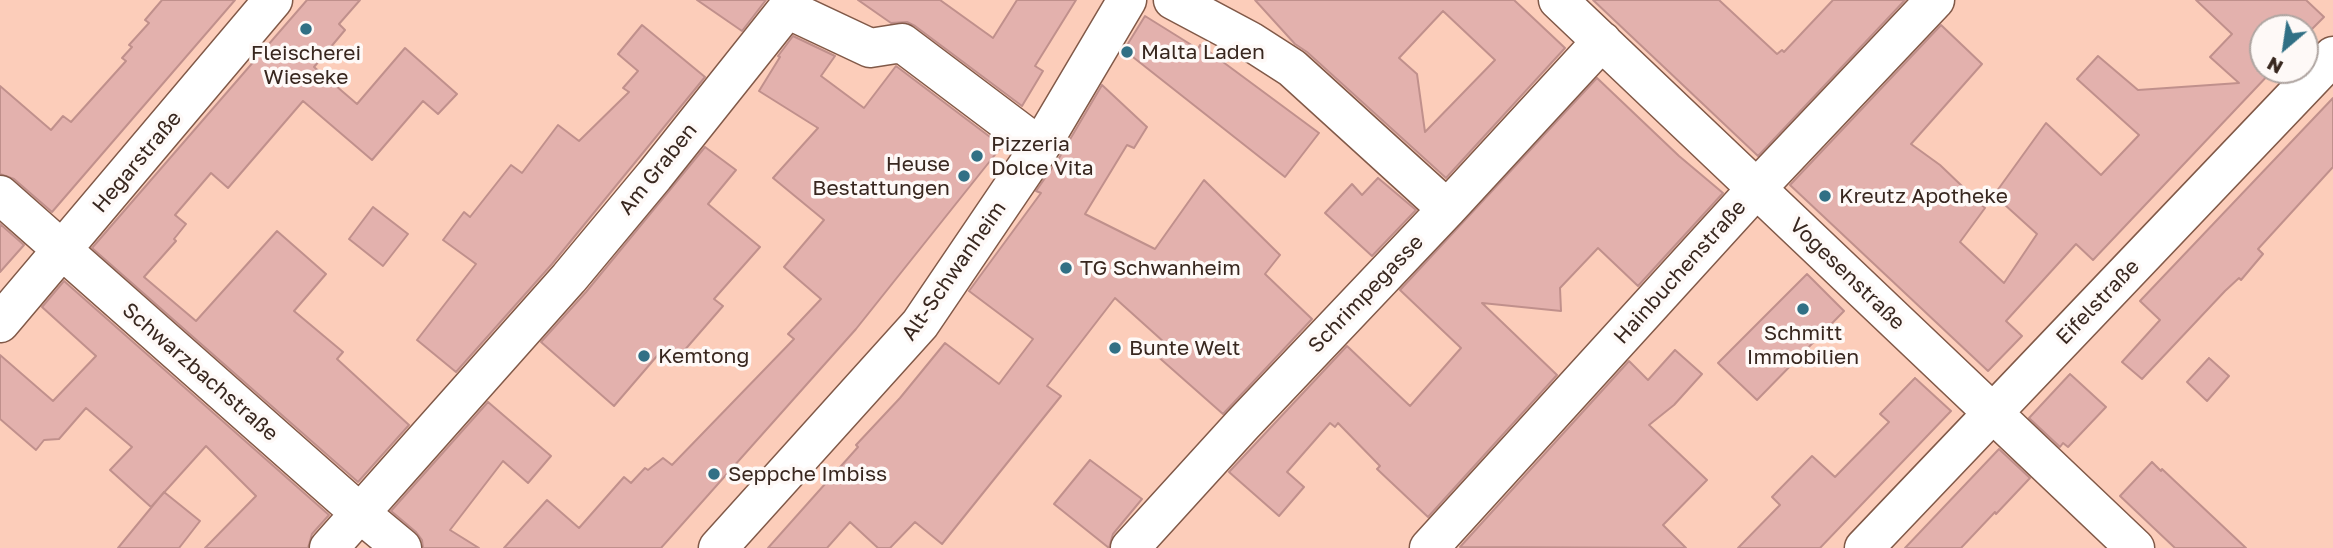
<!DOCTYPE html>
<meta charset="utf-8">
<style>
body{margin:0}
#map{position:relative;width:2333px;height:548px;overflow:hidden;background:#fccdba;font-family:"Golos Text",sans-serif}
canvas{display:block}
.north{position:absolute;left:2249px;top:14px;width:70px;height:70px;box-sizing:border-box;background:#fef9f7;border:2px solid #afa5a1;border-radius:50%;rotate:209deg;font-size:19px;font-weight:700;line-height:28px;text-align:center;color:#38271f}
.north::after{content:'';display:block;margin:auto;width:24px;height:32px;background:#317085;clip-path:polygon(50% 0,100% 100%,50% 72%,0 100%)}
</style>
<div id="map">
<canvas width="2333" height="548"></canvas>
<div class="north">N</div>
</div>
<script>
const ctx = document.querySelector('canvas').getContext('2d');
ctx.lineJoin = 'round';
function fillPath(path, color) {
  ctx.fillStyle = color;
  ctx.fill(path, 'evenodd');
}
function toPath(rows) {
  const path = new Path2D();
  for (const r of rows) {
    path.moveTo(r[0], r[1]);
    for (let i = 2; i < r.length; i += 2) path.lineTo(r[i], r[i + 1]);
  }
  return path;
}
function stroke(path, color, width, dash) {
  ctx.strokeStyle = color;
  ctx.lineWidth = width;
  ctx.lineCap = dash ? 'butt' : 'round';
  ctx.setLineDash(dash || []);
  ctx.stroke(path);
}
function write(font, color, halo, rows, align = 'center') {
  ctx.font = font + ' "Golos Text",sans-serif';
  ctx.lineWidth = 7;
  ctx.setLineDash([]);
  ctx.textBaseline = 'middle';
  ctx.strokeStyle = halo;
  ctx.fillStyle = color;
  for (const [text, x, y, turn = 0] of rows) {
    ctx.save();
    ctx.translate(x, y);
    ctx.rotate((+turn || 0) * Math.PI / 180);
    ctx.textAlign = isNaN(turn) ? turn : align;
    if (halo) ctx.strokeText(text, 0, 0);
    ctx.fillText(text, 0, 0);
    ctx.restore();
  }
}
const building = toPath([
 [162,0,235,0,52,212,14,179,0,174,0,86,51,130,63,116,71,122,126,61,122,58,132,47,129,45,149,23,145,20,162,0],
 [307,0,360,0,339,24,345,30,314,67,357,104,405,48,457,94,438,114,423,101,372,160,303,101,228,188,211,173,175,215,186,224,174,239,176,241,144,277,196,321,277,231,326,274,294,311,343,352,337,359,409,425,358,482,92,248,307,0],
 [697,0,766,0,742,31,697,0],
 [858,0,940,0,993,38,1017,0,1076,0,1035,66,1043,71,1022,106,915,26,907,22,891,23,858,0],
 [1255,0,1514,0,1565,48,1446,178,1307,52,1295,44,1255,0],
 [1443,11,1495,60,1425,132,1417,74,1399,58,1443,11],
 [1593,0,1719,0,1777,54,1782,50,1784,52,1833,0,1905,0,1758,156,1593,0],
 [2196,0,2306,0,2324,17,2305,36,2305,28,2263,28,2263,70,2272,70,2271,72,2093,260,2076,244,2006,321,2022,336,1988,371,1790,185,1941,25,1982,64,1911,144,1940,165,1985,208,1960,242,2004,283,2037,234,1994,195,2046,123,2101,175,2139,135,2077,79,2098,56,2138,90,2239,83,2210,57,2232,34,2196,0],
 [1145,16,1198,49,1200,45,1319,133,1285,177,1124,50,1145,16],
 [642,25,705,77,552,264,456,372,417,340,476,264,443,240,464,212,470,217,511,165,522,173,558,125,579,141,629,92,623,88,638,71,618,54,642,25],
 [793,36,835,56,821,76,864,108,896,66,1002,146,856,329,661,548,504,548,547,500,579,528,624,477,631,483,645,468,648,470,663,458,672,465,794,339,788,334,821,299,784,267,824,220,773,178,818,128,759,91,780,57,778,56,793,36],
 [1597,78,1679,156,1723,193,1638,286,1598,248,1560,288,1561,311,1482,303,1557,375,1428,517,1377,469,1380,466,1338,423,1335,427,1330,423,1287,472,1304,487,1279,516,1229,472,1347,346,1410,406,1461,348,1400,290,1597,78],
 [1102,85,1147,127,1134,148,1127,145,1085,214,1155,249,1204,180,1280,255,1265,274,1312,319,1223,414,1155,354,1165,343,1115,298,1047,386,1061,396,942,544,915,522,890,548,878,548,850,522,827,548,768,548,858,447,856,445,900,398,945,343,999,384,1033,339,969,291,1041,193,1036,191,1059,158,1102,85],
 [2333,98,2333,167,2258,249,2263,254,2241,280,2239,278,2225,291,2142,379,2122,362,2160,320,2140,301,2333,98],
 [705,147,736,170,708,204,760,247,714,299,723,306,676,360,663,349,614,406,541,342,586,292,705,147],
 [1378,178,1416,210,1372,256,1325,213,1352,184,1362,195,1378,178],
 [373,207,408,234,383,266,349,239,373,207],
 [0,224,24,245,0,272,0,224],
 [1807,274,1844,311,1757,400,1718,363,1807,274],
 [64,281,329,515,312,534,308,548,205,548,256,496,206,446,151,507,110,470,132,447,86,408,59,439,44,440,36,450,0,419,0,355,53,401,96,356,42,307,64,281],
 [1675,350,1702,374,1674,405,1649,425,1707,480,1663,525,1686,548,1460,547,1629,361,1648,380,1675,350],
 [2209,358,2229,376,2207,401,2187,382,2209,358],
 [2070,374,2106,407,2068,447,2063,443,2060,447,2029,418,2070,374],
 [1915,378,1951,411,1820,548,1738,548,1780,505,1772,497,1812,456,1835,477,1889,422,1880,414,1915,378],
 [488,402,551,456,528,483,503,461,450,530,479,548,423,548,422,540,416,532,391,511,488,402],
 [1999,449,2030,478,1996,514,1995,512,1961,548,1905,548,1999,449],
 [1090,460,1142,499,1113,534,1109,548,1054,504,1090,460],
 [2152,462,2161,471,2162,469,2246,548,2175,548,2120,496,2152,462],
 [164,492,200,521,179,548,118,548,164,492]
]);
const minor = toPath([
 [1173,0,1250,41,1292,68,1447,209],
 [1558,0,2135,548],
 [0,195,361,514,402,548],
 [0,323,273,0],
 [329,548,569,278,654,176,787,9,870,48,902,43,1040,147],
 [718,548,920,324,1040,147,1127,0],
 [1130,548,1242,425,1447,209,1602,41],
 [1429,548,1757,188,1935,0],
 [1864,548,2333,56]
]);
const markers = [
 [306,29,7,"#317085"],
 [1127,52,7,"#317085"],
 [977,156,7,"#317085"],
 [964,176,7,"#317085"],
 [1825,196,7,"#317085"],
 [1066,268,7,"#317085"],
 [1803,309,7,"#317085"],
 [1115,348,7,"#317085"],
 [644,356,7,"#317085"],
 [714,474,7,"#317085"]
];
const poiNames = [
 ["Malta Laden",1141,52],
 ["Fleischerei",306,53,"center"],
 ["Wieseke",306,77,"center"],
 ["Pizzeria",991,144],
 ["Dolce Vita",991,168],
 ["Heuse",950,164,"right"],
 ["Bestattungen",950,188,"right"],
 ["Kreutz Apotheke",1839,196],
 ["TG Schwanheim",1080,268],
 ["Schmitt",1803,333,"center"],
 ["Immobilien",1803,357,"center"],
 ["Bunte Welt",1129,348],
 ["Kemtong",658,356],
 ["Seppche Imbiss",728,474]
];
const streetNames = [
 ["Hegarstraße",137,162,-50],
 ["Am Graben",658,169,-51],
 ["Alt-Schwanheim",954,271,-55],
 ["Hainbuchenstraße",1680,272,-48],
 ["Vogesenstraße",1847,274,44],
 ["Schrimpegasse",1366,294,-46],
 ["Eifelstraße",2098,302,-46],
 ["Schwarzbachstraße",200,372,41]
];
fillPath(building, '#e3b1ad');
stroke(building, '#c0908c', 2);
stroke(minor, '#815948', 41);
stroke(minor, '#fff', 38);
for (const [x, y, r, color] of markers) {
  const dot = new Path2D();
  dot.arc(x, y, r, 0, 2 * Math.PI);
  ctx.fillStyle = color;
  ctx.fill(dot);
  stroke(dot, '#fef9f7', 2.5);
}
write('21px', '#38271f', '#fef9f7', poiNames, 'left');
write('21px', '#38271f', '#fef9f7', streetNames);
</script>
